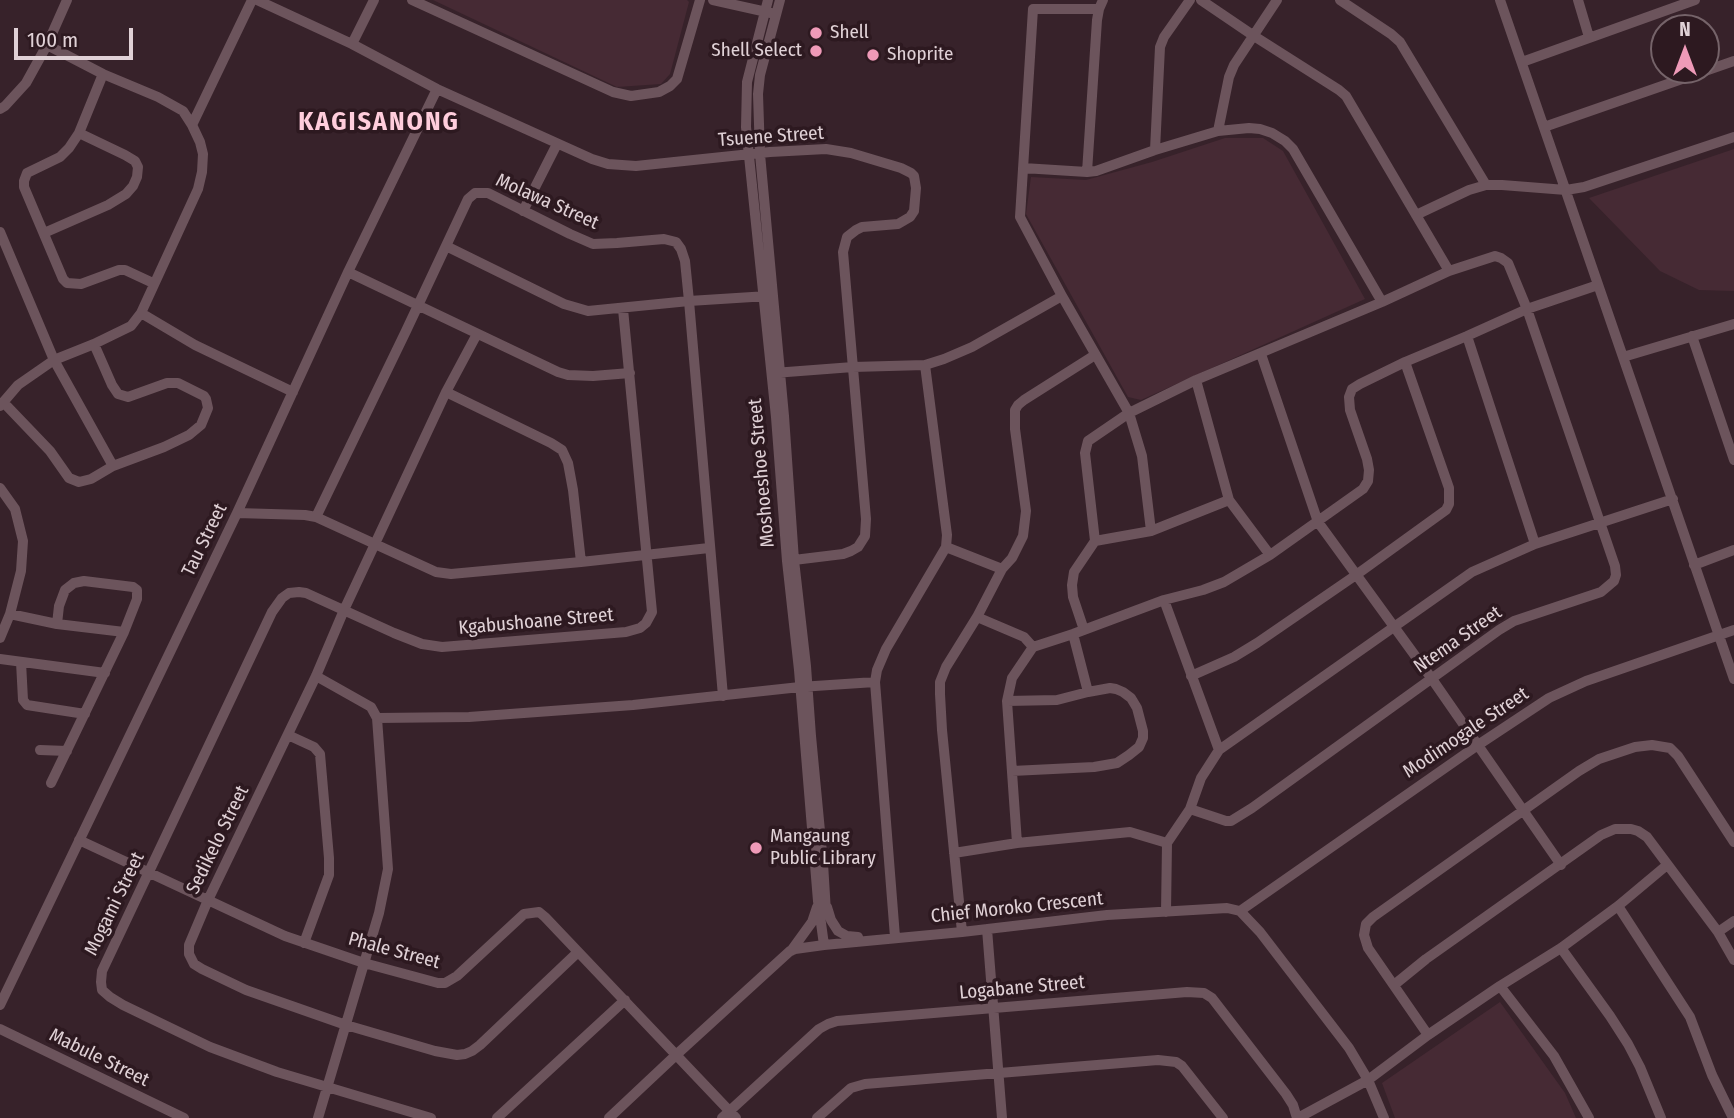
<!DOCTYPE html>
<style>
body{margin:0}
#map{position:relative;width:1734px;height:1118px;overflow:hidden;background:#37222a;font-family:"Fira Sans Condensed",sans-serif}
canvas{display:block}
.north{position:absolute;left:1650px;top:14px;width:70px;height:70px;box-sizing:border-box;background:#2d1920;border:2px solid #756369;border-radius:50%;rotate:0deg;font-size:19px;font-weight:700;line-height:28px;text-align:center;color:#e0d1d6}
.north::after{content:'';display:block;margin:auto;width:24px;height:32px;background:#ef9ab8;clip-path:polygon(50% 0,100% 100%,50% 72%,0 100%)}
.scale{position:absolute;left:14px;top:28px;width:119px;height:32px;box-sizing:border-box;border:4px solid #e0d1d6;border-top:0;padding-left:9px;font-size:21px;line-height:24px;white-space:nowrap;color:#e0d1d6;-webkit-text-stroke:5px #2d1920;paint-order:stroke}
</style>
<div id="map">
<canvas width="1734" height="1118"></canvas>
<div class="north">N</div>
<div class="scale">100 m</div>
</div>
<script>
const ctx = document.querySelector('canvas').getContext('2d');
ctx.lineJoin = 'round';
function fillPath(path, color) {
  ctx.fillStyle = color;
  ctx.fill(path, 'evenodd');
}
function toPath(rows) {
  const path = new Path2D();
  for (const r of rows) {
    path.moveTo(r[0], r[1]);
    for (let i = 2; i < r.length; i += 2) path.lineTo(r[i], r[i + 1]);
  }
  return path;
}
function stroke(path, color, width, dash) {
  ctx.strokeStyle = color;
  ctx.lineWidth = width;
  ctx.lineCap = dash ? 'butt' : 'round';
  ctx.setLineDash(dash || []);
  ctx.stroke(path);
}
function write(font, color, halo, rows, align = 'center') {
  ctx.font = font + ' "Fira Sans Condensed",sans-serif';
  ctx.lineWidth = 7;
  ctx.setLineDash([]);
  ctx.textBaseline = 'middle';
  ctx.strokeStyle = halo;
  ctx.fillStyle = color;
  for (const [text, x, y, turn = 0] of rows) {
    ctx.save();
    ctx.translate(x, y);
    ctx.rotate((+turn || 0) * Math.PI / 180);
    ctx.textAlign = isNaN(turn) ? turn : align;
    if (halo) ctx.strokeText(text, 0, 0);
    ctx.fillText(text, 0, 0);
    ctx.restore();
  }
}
const built = toPath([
 [433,0,687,0,689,2,670,74,661,84,617,87],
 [1225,138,1263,138,1283,151,1365,299,1141,400,1128,397,1026,214,1031,177,1086,180,1152,162],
 [1734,149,1734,291,1699,290,1660,271,1589,198],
 [1500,1002,1565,1093,1576,1118,1395,1118,1382,1083]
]);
const minor = toPath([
 [257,0,352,44,437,89,592,159,608,164,636,166,770,152,826,149,851,153,901,168,911,173,914,176,916,188,914,211,910,217,898,224,862,227,856,230,847,237,843,252,866,519,865,536,858,547,851,551,843,554,794,560],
 [412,0,613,92,631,96,659,92,670,86,677,79,700,0],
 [713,0,771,13],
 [768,0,747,82,746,127,776,417,787,561,799,670,818,901,824,945],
 [780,0,760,75,758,94,760,154,784,416,794,560,806,666,811,736,823,863,826,912],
 [1201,0,1254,36,1339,90,1346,96,1449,271],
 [1340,0,1391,34,1400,42,1486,185],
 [1500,0,1734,679],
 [1578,0,1589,37],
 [1033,9,1020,217,1062,296,1129,413,1142,456,1151,531],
 [1033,9,1099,9],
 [352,44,374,0],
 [1522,62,1695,0],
 [103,74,79,133,69,148,60,157,27,173,24,181,24,187,63,279,67,283,81,284,119,270,125,270,153,283],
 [0,109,5,106,26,83,47,45,67,0],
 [192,125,252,0],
 [1544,127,1734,61],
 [1218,131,1229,77,1234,65,1277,0],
 [1155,150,1160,47,1164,37,1190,0],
 [1023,168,1087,172,1096,171,1155,150,1218,131,1249,128,1260,129,1272,133,1285,141,1293,149,1382,302],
 [1087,172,1097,20,1099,9,1103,0],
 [523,211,557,144],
 [1416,215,1469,190,1486,185,1502,185,1566,190,1584,187,1734,137],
 [0,232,54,360,113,466],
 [44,233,108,205,126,194,133,186,137,177,138,167,135,161,125,155,79,133],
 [446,246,564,304,588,311,689,301,768,296],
 [348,272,558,372,568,375,593,376,630,373],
 [141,313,195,345,293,392],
 [477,334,446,392,344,610,316,676,208,900,189,945,189,954,194,964,202,969,246,990,346,1025,435,1051,457,1055,465,1054,472,1051,480,1045,578,952],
 [1467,336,1535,544],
 [1692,336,1734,460],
 [1261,354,1318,522,1432,679,1561,865],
 [1623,357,1734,324],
 [774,373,853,367,925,365,944,359,972,347,1062,296],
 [1196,380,1229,500,1270,555],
 [446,392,551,443,562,450,568,463,573,490,581,562],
 [3,402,50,451,69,478,79,482,91,479,113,466,164,447,189,435,201,425,208,408,206,399,204,396,178,383,167,383,128,397,118,394,112,385,94,344],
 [0,406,18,385,54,360,94,344,131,326,141,313,198,189,202,172,203,154,200,142,192,125,183,111,158,97,103,74,47,45],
 [0,488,15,509,23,541,21,571,10,614,0,638],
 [237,513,305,515,316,517,436,572,451,574,581,562,709,548],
 [316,517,406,331,468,199,475,193,488,193,570,234,593,244,617,243,664,239,676,242,681,249,685,261,689,301,723,696],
 [1095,541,1151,531,1229,500],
 [946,547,1002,569],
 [1694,565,1734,550],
 [1164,600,1219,750],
 [10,614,57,624,124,632],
 [977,617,1024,637,1033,647],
 [1084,630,1073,597,1072,585,1074,572,1095,541,1085,453,1088,441,1129,413,1196,380,1382,302,1449,271,1495,256,1501,258,1508,263,1527,309,1615,566,1616,575,1614,581,1601,592,1514,621,1499,630,1252,808,1231,821,1226,821,1190,809],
 [1073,634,1088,692],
 [0,659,105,673],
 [21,662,23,700,27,705,85,714],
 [316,676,371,707,377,718,388,869,379,913,318,1118],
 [1191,676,1234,657,1257,643,1356,575,1446,510,1449,504,1449,488,1405,362],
 [1007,701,1057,700,1088,692,1110,688,1116,689,1123,692,1131,698,1137,708,1143,731,1143,738,1139,747,1129,755,1117,763,1094,767,1012,771],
 [377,718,469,717,633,705,800,687,875,682],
 [288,735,314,747,320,754,329,858,329,875,304,943],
 [40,750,67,751],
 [51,783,124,632,137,599,137,590,133,587,84,581,74,583,65,590,59,606,57,624],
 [79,840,285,936,364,963,438,983,445,983,457,976,524,914,539,912,545,917,736,1118],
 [1017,843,1007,701,1012,678,1033,647,1073,634,1164,600,1203,590,1224,582,1270,555,1363,489,1368,481,1369,470,1367,459,1350,410,1349,397,1352,389,1360,384,1405,362,1467,336,1527,309,1598,285],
 [954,853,1017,843,1130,832,1167,843],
 [1618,906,1690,1017,1712,1075,1733,1118],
 [827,907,831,920,838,931,847,936,858,937],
 [1240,911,1478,745,1549,698,1586,681,1734,630],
 [1166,912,1167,843,1190,809,1201,778,1219,750,1472,572,1535,544,1673,499],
 [987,929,1002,1118],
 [962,932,942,730,940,694,940,682,946,667,977,617,1002,569,1012,558,1023,536,1026,511,1015,429,1015,410,1018,405,1024,400,1095,355],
 [1718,932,1734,921],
 [895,937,875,682,877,670,886,649,946,547,947,535,925,365],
 [1561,948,1610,1016,1628,1044,1640,1067,1661,1118],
 [791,951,812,922,817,907],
 [1394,985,1426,959,1474,925,1601,835,1615,829,1631,829,1638,831,1647,837,1718,932,1734,960],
 [1500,986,1554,1056,1589,1118],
 [0,1005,237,513,348,272,437,89],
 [0,1029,184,1118],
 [1428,1035,1368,948,1364,935,1366,924,1373,917,1579,771,1599,759,1635,747,1652,745,1670,748,1678,756,1734,842],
 [431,1118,277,1072,210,1047,123,1005,110,997,102,990,101,982,102,971,272,612,282,598,289,593,299,592,306,593,394,633,422,644,442,647,626,632,640,628,646,623,652,612,623,309],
 [497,1118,625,1000],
 [609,1118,676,1055,790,951,795,949,824,945,962,932,1107,915,1227,908,1240,911,1260,932,1349,1048,1368,1080,1384,1118],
 [722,1118,819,1029,828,1024,837,1021,1187,992,1204,993,1212,998,1286,1094,1293,1105,1297,1118],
 [817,1118,851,1088,865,1084,1158,1060,1176,1062,1182,1066,1223,1118],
 [1298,1118,1368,1080,1428,1035,1500,986,1561,948,1618,906,1667,865]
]);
const markers = [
 [816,33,7,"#ef9ab8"],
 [816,51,7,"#ef9ab8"],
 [873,55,7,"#ef9ab8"],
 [756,848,7,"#ef9ab8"]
];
const poiNames = [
 ["Shell",830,33],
 ["Shell Select",802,51,"right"],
 ["Shoprite",887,55],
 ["Mangaung",770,837],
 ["Public Library",770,859]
];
const streetNames = [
 ["Tsuene Street",771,137,-4],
 ["Molawa Street",547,202,24],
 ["Moshoeshoe Street",762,473,-95],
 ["Tau Street",205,540,-64],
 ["Kgabushoane Street",536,622,-5],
 ["Ntema Street",1458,640,-35],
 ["Modimogale Street",1466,733,-34],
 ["Sedikelo Street",218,840,-64],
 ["Mogami Street",115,904,-64],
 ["Chief Moroko Crescent",1017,908,-6],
 ["Phale Street",394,951,15],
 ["Logabane Street",1022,988,-5],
 ["Mabule Street",99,1058,26]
];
const districtNames = [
 ["KAGISANONG",379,123]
];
fillPath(built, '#462a34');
stroke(minor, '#6c545c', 10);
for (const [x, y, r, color] of markers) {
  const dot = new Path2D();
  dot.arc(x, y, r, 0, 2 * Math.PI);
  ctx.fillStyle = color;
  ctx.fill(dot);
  stroke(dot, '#2d1920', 2.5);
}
write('19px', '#e0d1d6', '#2d1920', poiNames, 'left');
write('19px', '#e0d1d6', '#2d1920', streetNames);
ctx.letterSpacing = '2px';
write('bold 26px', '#ffcddc', '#2d1920', districtNames);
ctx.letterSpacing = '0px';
</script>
